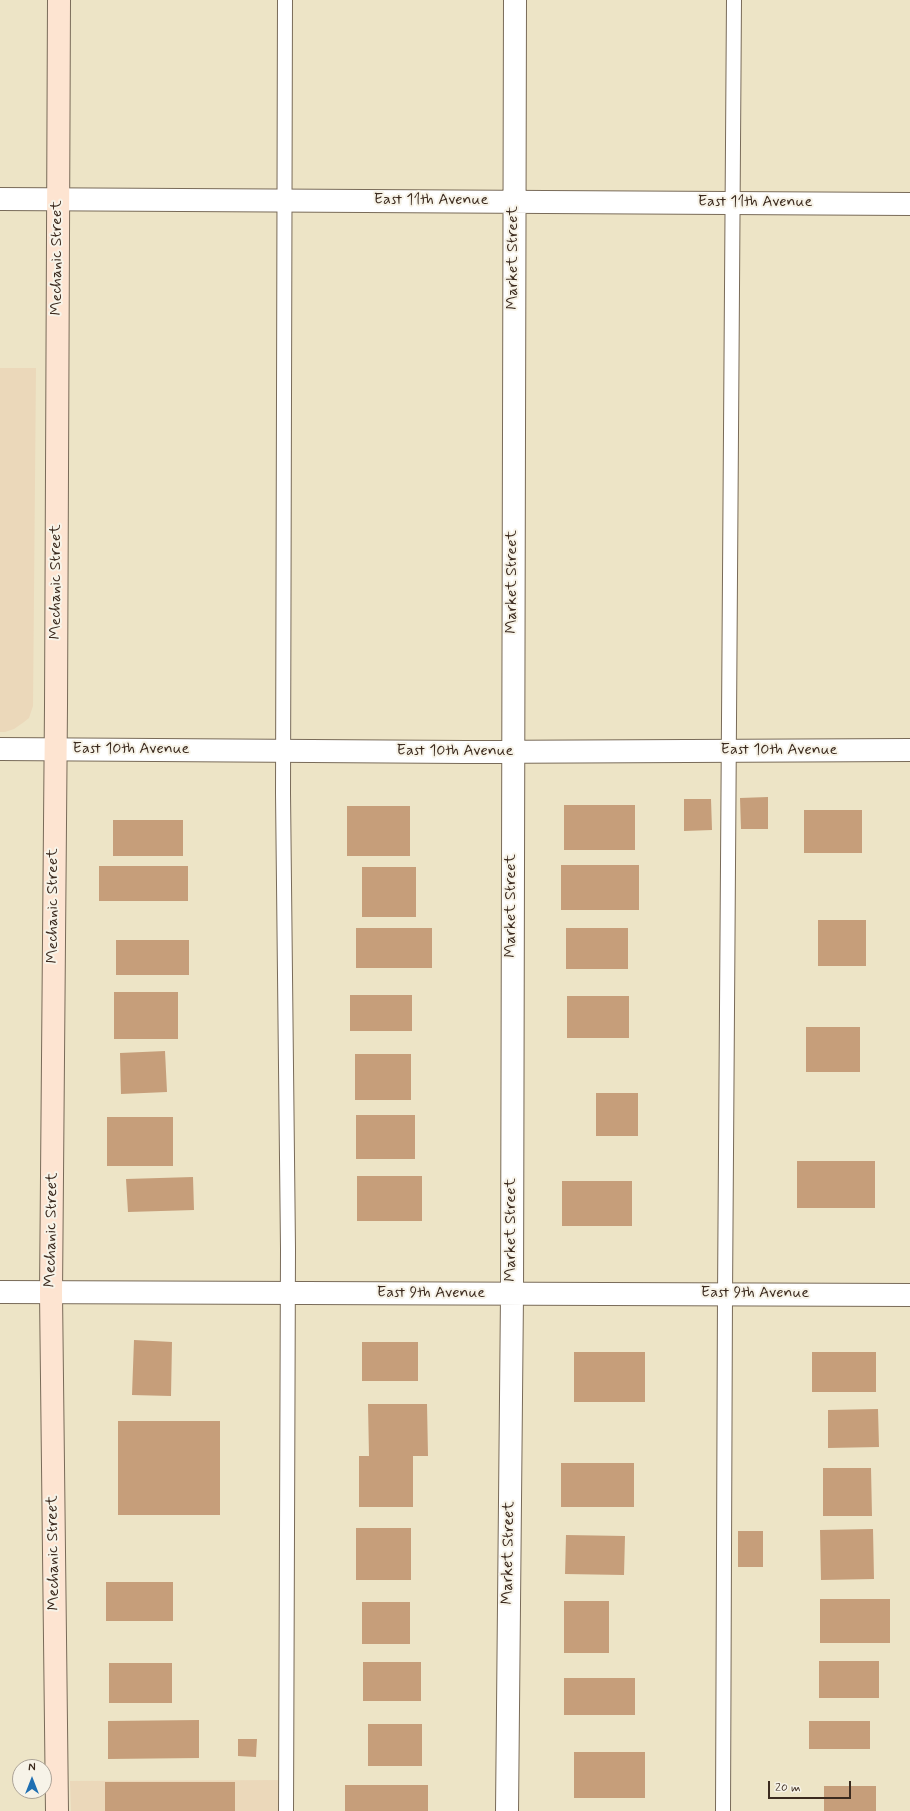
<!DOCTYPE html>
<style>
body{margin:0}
#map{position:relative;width:910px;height:1811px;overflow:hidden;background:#ede4c6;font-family:Mynerve,sans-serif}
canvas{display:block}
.north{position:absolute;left:12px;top:1759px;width:40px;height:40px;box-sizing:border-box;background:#f7f3e8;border:1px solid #aca397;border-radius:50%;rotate:0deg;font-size:11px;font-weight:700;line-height:16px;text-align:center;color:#3b2a1e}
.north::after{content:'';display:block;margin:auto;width:14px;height:18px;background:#1f6fb2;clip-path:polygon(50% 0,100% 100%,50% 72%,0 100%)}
.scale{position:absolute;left:768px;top:1781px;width:83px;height:18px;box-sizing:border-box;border:2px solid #3b2a1e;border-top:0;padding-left:5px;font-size:12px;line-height:14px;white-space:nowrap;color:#3b2a1e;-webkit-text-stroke:3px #f7f3e8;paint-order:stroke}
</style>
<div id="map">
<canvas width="910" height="1811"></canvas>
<div class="north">N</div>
<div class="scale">20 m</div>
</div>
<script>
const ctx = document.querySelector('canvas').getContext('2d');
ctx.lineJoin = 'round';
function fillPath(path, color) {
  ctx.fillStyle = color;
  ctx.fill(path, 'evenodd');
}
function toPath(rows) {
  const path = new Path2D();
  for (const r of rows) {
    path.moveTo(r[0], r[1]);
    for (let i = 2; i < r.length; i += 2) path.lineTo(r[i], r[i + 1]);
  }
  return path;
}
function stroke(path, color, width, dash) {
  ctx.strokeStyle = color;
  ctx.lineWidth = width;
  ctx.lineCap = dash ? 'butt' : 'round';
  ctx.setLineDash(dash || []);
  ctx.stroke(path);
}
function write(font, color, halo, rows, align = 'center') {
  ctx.font = font + ' Mynerve,sans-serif';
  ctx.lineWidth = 4;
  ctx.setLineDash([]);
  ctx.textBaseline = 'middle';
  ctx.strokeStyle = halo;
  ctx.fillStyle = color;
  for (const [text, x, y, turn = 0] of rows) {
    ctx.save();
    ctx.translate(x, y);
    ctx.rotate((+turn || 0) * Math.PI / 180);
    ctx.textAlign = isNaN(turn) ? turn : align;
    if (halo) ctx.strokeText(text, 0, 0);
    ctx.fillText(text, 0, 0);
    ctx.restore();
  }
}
const built = toPath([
 [0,368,36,368,33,706,29,718,24,722,14,729,5,732,0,732],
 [291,1780,291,1811,71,1811,70,1781]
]);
const building = toPath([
 [768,797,768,829,741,829,740,798],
 [684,799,711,799,712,830,684,831],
 [564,805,635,805,635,850,564,850],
 [347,806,410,806,410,856,347,856],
 [804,810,862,810,862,853,804,853],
 [113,820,183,820,183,856,113,856],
 [561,865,639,865,639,910,561,910],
 [99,866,188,866,188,901,99,901],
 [362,867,416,867,416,917,362,917],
 [818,920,866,920,866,966,818,966],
 [356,928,432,928,432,968,356,968],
 [566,928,628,928,628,969,566,969],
 [116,940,189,940,189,975,116,975],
 [114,992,178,992,178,1039,114,1039],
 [350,995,412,995,412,1031,350,1031],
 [567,996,629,996,629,1038,567,1038],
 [806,1027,860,1027,860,1072,806,1072],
 [165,1051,167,1092,121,1094,120,1053],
 [355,1054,411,1054,411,1100,355,1100],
 [596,1093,638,1093,638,1136,596,1136],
 [356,1115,415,1115,415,1159,356,1159],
 [107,1117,173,1117,173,1166,107,1166],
 [797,1161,875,1161,875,1208,797,1208],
 [357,1176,422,1176,422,1221,357,1221],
 [193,1177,194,1210,128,1212,126,1179],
 [562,1181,632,1181,632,1226,562,1226],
 [134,1340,172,1342,171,1396,132,1395],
 [362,1342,418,1342,418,1381,362,1381],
 [574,1352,645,1352,645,1402,574,1402],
 [812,1352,876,1352,876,1392,812,1392],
 [368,1404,427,1404,428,1456,413,1456,413,1507,359,1507,359,1456,369,1456],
 [878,1409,879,1447,828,1448,828,1410],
 [118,1421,220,1421,220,1515,118,1515],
 [561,1463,634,1463,634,1507,561,1507],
 [823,1468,871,1468,872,1516,823,1516],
 [356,1528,411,1528,411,1580,356,1580],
 [873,1529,874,1579,821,1580,820,1530],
 [738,1531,763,1531,763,1567,738,1567],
 [566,1535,625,1536,624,1575,565,1574],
 [106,1582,173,1582,173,1621,106,1621],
 [820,1599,890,1599,890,1643,820,1643],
 [564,1601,609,1601,609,1653,564,1653],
 [362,1602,410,1602,410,1644,362,1644],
 [819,1661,879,1661,879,1698,819,1698],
 [363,1662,421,1662,421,1701,363,1701],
 [109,1663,172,1663,172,1703,109,1703],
 [564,1678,635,1678,635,1715,564,1715],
 [199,1720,199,1758,108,1759,108,1721],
 [809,1721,870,1721,870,1749,809,1749],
 [368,1724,422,1724,422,1766,368,1766],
 [238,1739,257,1739,256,1757,238,1756],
 [574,1752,645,1752,645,1798,574,1798],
 [105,1782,235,1782,235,1811,105,1811],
 [345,1785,428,1785,428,1811,345,1811],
 [824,1786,876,1786,876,1811,824,1811]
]);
const lane = toPath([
 [285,0,283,793,288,1249,286,1811],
 [723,1811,725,1294,734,0]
]);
const street = toPath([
 [0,199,910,204],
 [0,749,466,752,910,750],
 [0,1292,910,1295],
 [507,1811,512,1294,515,0]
]);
const secondary = toPath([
 [57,1811,51,1293,56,706,59,0]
]);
const streetNames = [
 ["East 11th Avenue",431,201],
 ["East 11th Avenue",755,203],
 ["Mechanic Street",58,258,-90],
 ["Market Street",514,258,-90],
 ["Mechanic Street",57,582,-90],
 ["Market Street",513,582,-90],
 ["East 10th Avenue",131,750],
 ["East 10th Avenue",779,751],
 ["East 10th Avenue",455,752],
 ["Mechanic Street",54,906,-90],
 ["Market Street",512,906,-90],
 ["Mechanic Street",52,1230,-89],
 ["Market Street",512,1230,-90],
 ["East 9th Avenue",431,1294],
 ["East 9th Avenue",755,1294],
 ["Mechanic Street",54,1553,-91],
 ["Market Street",509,1553,-89]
];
fillPath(built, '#ebd8ba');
fillPath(building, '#c69e7a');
stroke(lane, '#796b59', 16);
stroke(street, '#796b59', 24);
stroke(secondary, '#796b59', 24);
stroke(lane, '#fff', 14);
stroke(street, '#fff', 22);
stroke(secondary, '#fde4d1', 22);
write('16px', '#3b2a1e', '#f7f3e8', streetNames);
</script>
